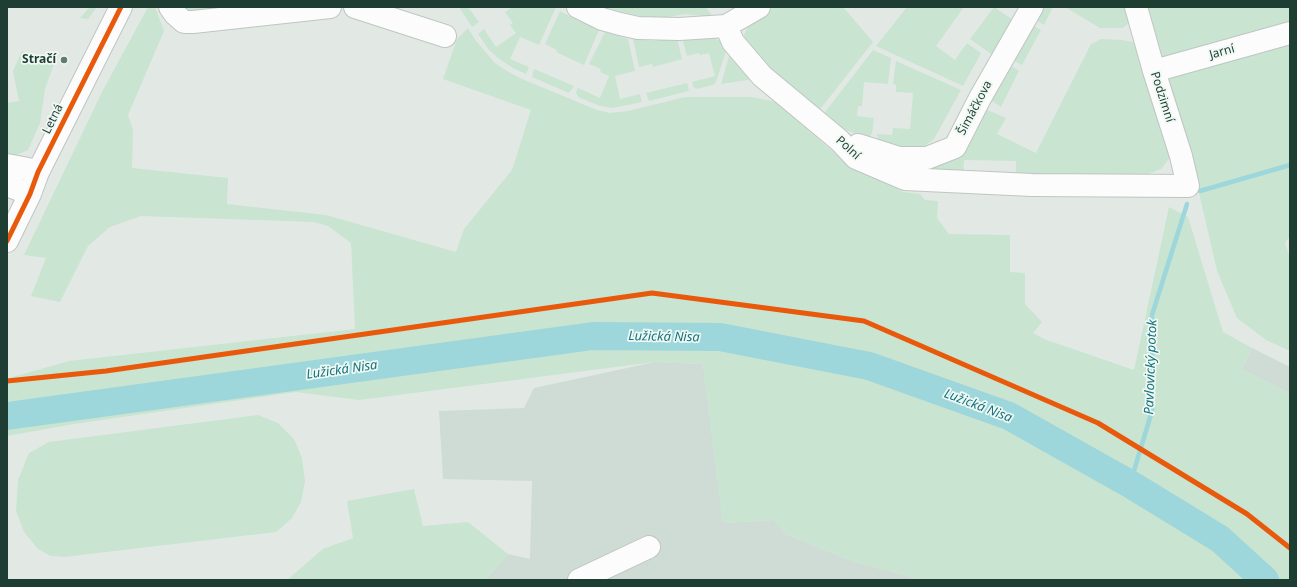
<!DOCTYPE html>
<meta charset="utf-8">
<style>
body{margin:0}
#map{position:relative;width:1297px;height:587px;overflow:hidden;background:#e2e9e5;font-family:"Noto Sans",sans-serif}
canvas{display:block}
.frame{position:absolute;inset:0;border:8px solid #1e3d33;pointer-events:none}
</style>
<div id="map">
<canvas width="1297" height="587"></canvas>
<div class="frame"></div>
</div>
<script>
const ctx = document.querySelector('canvas').getContext('2d');
ctx.lineJoin = 'round';
function fillPath(path, color) {
  ctx.fillStyle = color;
  ctx.fill(path, 'evenodd');
}
function toPath(rows) {
  const path = new Path2D();
  for (const r of rows) {
    path.moveTo(r[0], r[1]);
    for (let i = 2; i < r.length; i += 2) path.lineTo(r[i], r[i + 1]);
  }
  return path;
}
function stroke(path, color, width, dash) {
  ctx.strokeStyle = color;
  ctx.lineWidth = width;
  ctx.lineCap = dash ? 'butt' : 'round';
  ctx.setLineDash(dash || []);
  ctx.stroke(path);
}
function write(font, color, halo, rows, align = 'center') {
  ctx.font = font + ' "Noto Sans",sans-serif';
  ctx.lineWidth = 3.5;
  ctx.setLineDash([]);
  ctx.textBaseline = 'middle';
  ctx.strokeStyle = halo;
  ctx.fillStyle = color;
  for (const [text, x, y, turn = 0] of rows) {
    ctx.save();
    ctx.translate(x, y);
    ctx.rotate((+turn || 0) * Math.PI / 180);
    ctx.textAlign = isNaN(turn) ? turn : align;
    if (halo) ctx.strokeText(text, 0, 0);
    ctx.fillText(text, 0, 0);
    ctx.restore();
  }
}
const built = toPath([
 [1252,348,1290,367,1290,393,1242,369],
 [655,362,703,364,723,523,773,520,785,534,852,561,922,580,485,580,508,554,530,559,532,481,443,479,439,411,524,408,534,388]
]);
const green = toPath([
 [90,7,97,7,88,19,80,18],
 [148,7,155,7,164,31,128,115,133,130,132,168,228,178,227,204,326,215,456,252,464,229,512,170,531,110,443,79,457,39,468,28,476,41,495,63,507,71,522,79,597,110,610,113,628,111,685,97,751,97,776,102,846,163,903,192,920,194,925,200,938,201,937,218,949,234,1010,235,1010,272,1025,273,1025,304,1042,322,1033,333,1044,339,1134,370,1169,207,1188,217,1223,332,1252,348,1242,369,1290,393,1290,580,922,580,852,561,785,534,772,520,723,523,703,364,655,362,359,400,296,392,74,424,7,436,7,379,16,376,69,361,355,329,351,243,328,226,314,222,141,216,110,227,88,246,60,302,31,296,46,258,24,255,103,90],
 [179,7,195,7,195,8,207,7,288,7,193,16],
 [459,7,468,7,479,22,472,27],
 [513,7,556,7,539,45,520,37,510,59,529,67,526,74,513,68,498,58,489,50,478,34,484,29,496,47,516,33,510,25,513,23,505,12],
 [607,7,706,7,713,17,685,14,663,18,646,17,618,11],
 [774,7,843,7,873,42,818,112,779,79,745,43,744,35,750,23],
 [907,7,964,7,936,46,955,60,967,43,981,53,963,86,876,46],
 [994,7,1013,20,994,56,970,39],
 [1039,7,1053,7,1044,25,1033,18],
 [1065,7,1128,7,1131,17,1127,25,1123,28,1100,28],
 [1148,7,1290,7,1290,24,1163,59],
 [560,11,579,21,599,30,584,65,556,52,557,50,545,44],
 [1030,24,1041,30,1022,65,1011,59],
 [605,32,628,39,635,71,615,76,620,99,640,94,642,102,613,108,600,106,578,97,576,92,578,88,600,98,609,76,600,72,601,69,589,64],
 [682,37,712,37,724,43,727,48,716,82,713,85,696,89,693,86,692,82,715,76,709,53,700,55,699,53,687,56],
 [677,38,682,59,653,67,652,64,639,67,633,39,653,41],
 [1101,39,1122,40,1133,42,1139,48,1172,155,1161,169,1141,177,1016,176,1016,161,964,160,963,176,944,176,883,159,929,163,985,109,1006,118,997,134,1036,153,1091,44],
 [1290,39,1290,236,1285,243,1290,258,1290,351,1266,340,1237,318,1217,271,1191,158,1167,72],
 [873,50,891,58,888,84,864,82,862,106,858,106,857,116,874,118,872,133,868,139,844,129,822,116],
 [22,51,54,64,45,89,40,123,28,150,12,157,7,157,7,103,19,101,13,71],
 [730,53,754,79,721,84],
 [896,61,961,90,934,139,923,147,907,147,879,142,877,134,892,135,893,128,910,129,913,93,896,92,896,85,893,84],
 [1008,64,1019,71,1001,107,989,99],
 [534,69,574,86,569,93,532,77],
 [687,83,689,91,649,101,646,93],
 [258,415,278,423,294,439,302,458,305,481,301,502,292,518,276,532,64,557,51,556,38,549,24,532,16,511,18,480,29,453,49,442],
 [414,489,423,526,468,522,508,554,485,580,287,580,323,549,353,538,347,501]
]);
const stream = toPath([
 [1200,191,1290,165],
 [1130,484,1152,411,1152,315,1187,204]
]);
const river = toPath([
 [7,416,593,336,720,337,869,366,1009,416,1130,484,1220,539,1265,580]
]);
const minor = toPath([
 [170,7,175,14,184,22,193,22,330,7],
 [355,7,445,36],
 [578,7,602,19,620,24,638,28,679,29,726,26,759,7],
 [726,26,733,42,762,76,839,140,856,158,905,179,1032,185,1188,186,1181,156,1154,71,1136,7],
 [1154,71,1290,33],
 [858,145,899,158,927,158,955,147,980,98,1032,7],
 [7,165,28,169,38,172],
 [7,185,30,194],
 [7,241,30,194,38,172,121,7],
 [579,580,649,547]
]);
const cycleway = toPath([
 [7,241,30,194,38,172,121,7],
 [7,381,106,371,652,293,864,321,1098,423,1247,514,1290,548]
]);
const markers = [
 [64,60,4,"#637971"]
];
const streetNames = [
 ["Jarní",1222,52,-16],
 ["Podzimní",1162,97,72],
 ["Šimáčkova",975,108,-62],
 ["Letná",53,119,-64],
 ["Polní",848,148,42]
];
const poiNames = [
 ["Stračí",56,60]
];
const waterNames = [
 ["Lužická Nisa",664,337,1],
 ["Pavlovický potok",1151,367,-88],
 ["Lužická Nisa",342,370,-8],
 ["Lužická Nisa",978,406,21]
];
fillPath(built, '#cfdbd5');
fillPath(green, '#c9e4d0');
stroke(stream, '#9dd6db', 4.5);
stroke(river, '#9dd6db', 28);
stroke(minor, '#bfc6c2', 24);
stroke(minor, '#fbfcfb', 22);
stroke(cycleway, '#e8590c', 5);
for (const [x, y, r, color] of markers) {
  const dot = new Path2D();
  dot.arc(x, y, r, 0, 2 * Math.PI);
  ctx.fillStyle = color;
  ctx.fill(dot);
  stroke(dot, '#eff8f3', 1.5);
}
write('12px', '#1e3d33', '#eff8f3', streetNames);
write('bold 12px', '#1e3d33', '#eff8f3', poiNames, 'right');
write('italic 13px', '#13737f', '#eff8f3', waterNames);
</script>
